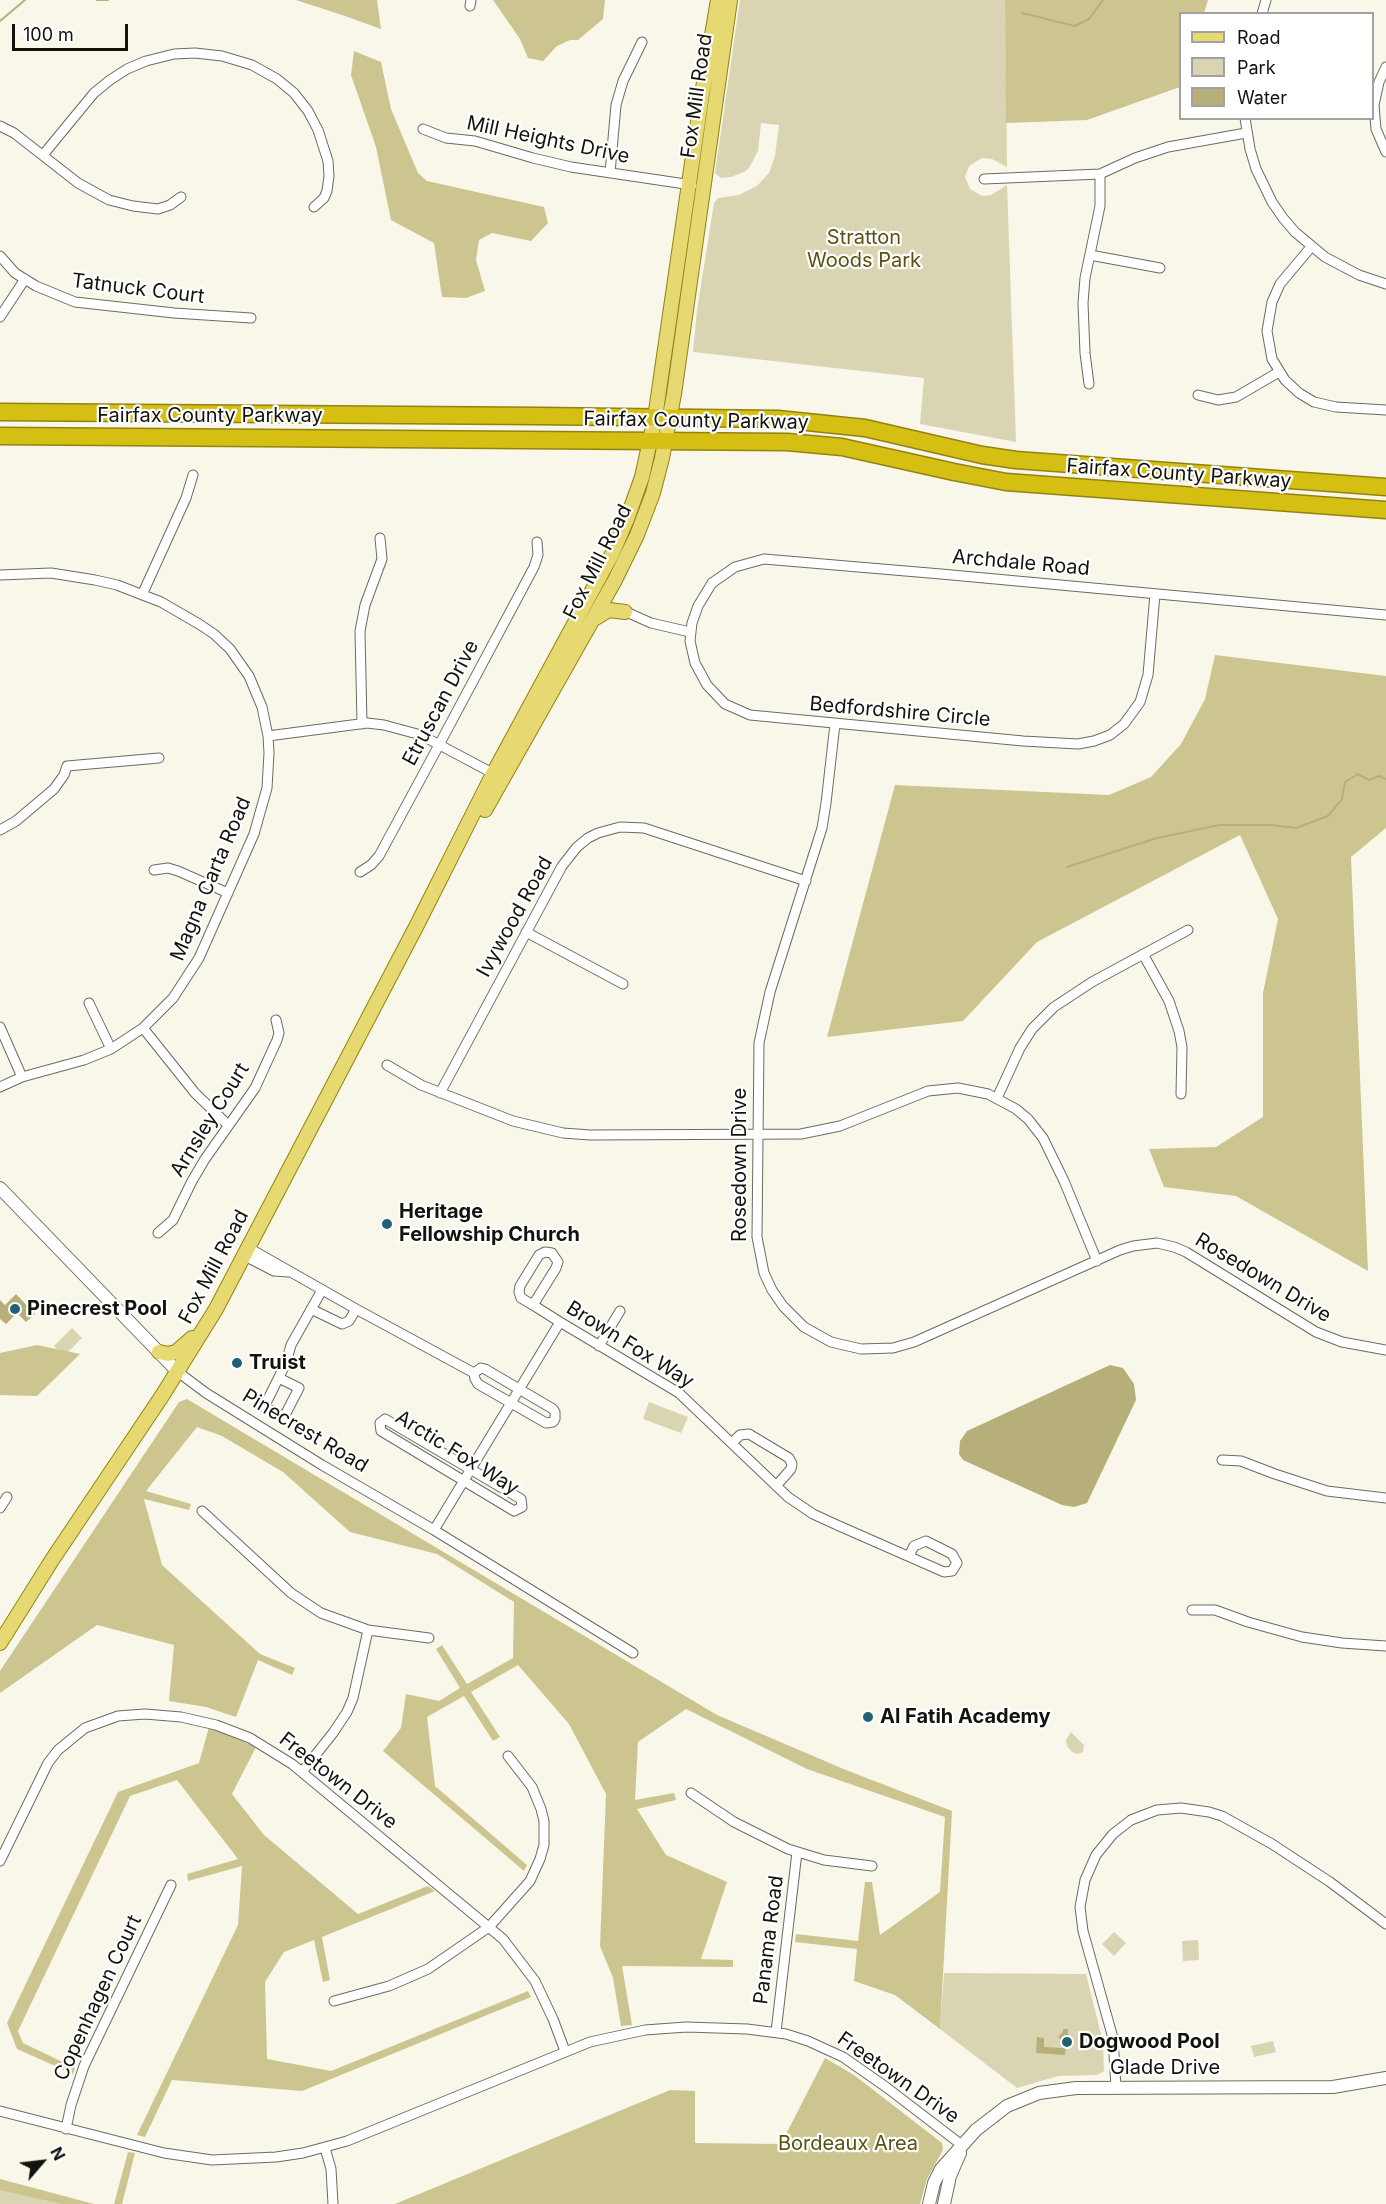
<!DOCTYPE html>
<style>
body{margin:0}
#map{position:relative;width:1386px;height:2204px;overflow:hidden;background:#f8f7ea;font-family:Inter,sans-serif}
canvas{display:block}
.legend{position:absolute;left:1179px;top:12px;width:195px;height:108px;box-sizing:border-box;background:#fff;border:2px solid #a1a19f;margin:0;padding:8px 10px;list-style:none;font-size:18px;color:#13130e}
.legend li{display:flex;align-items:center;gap:12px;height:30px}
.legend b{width:30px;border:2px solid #a1a19f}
.north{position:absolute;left:12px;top:2132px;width:60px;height:60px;-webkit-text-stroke:4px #fff;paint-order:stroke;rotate:62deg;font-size:16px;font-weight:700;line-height:24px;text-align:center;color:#13130e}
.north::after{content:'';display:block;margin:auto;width:21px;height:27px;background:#13130e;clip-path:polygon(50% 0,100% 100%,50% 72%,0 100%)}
.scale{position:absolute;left:12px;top:24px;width:116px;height:27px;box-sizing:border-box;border:3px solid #13130e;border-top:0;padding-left:8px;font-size:18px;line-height:21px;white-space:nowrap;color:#13130e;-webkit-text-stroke:4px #fff;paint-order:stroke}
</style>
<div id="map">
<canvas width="1386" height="2204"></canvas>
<ul class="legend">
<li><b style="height:8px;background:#e6d971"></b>Road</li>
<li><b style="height:16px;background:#d9d4b2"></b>Park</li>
<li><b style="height:16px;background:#b7af7a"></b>Water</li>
</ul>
<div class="north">N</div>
<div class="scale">100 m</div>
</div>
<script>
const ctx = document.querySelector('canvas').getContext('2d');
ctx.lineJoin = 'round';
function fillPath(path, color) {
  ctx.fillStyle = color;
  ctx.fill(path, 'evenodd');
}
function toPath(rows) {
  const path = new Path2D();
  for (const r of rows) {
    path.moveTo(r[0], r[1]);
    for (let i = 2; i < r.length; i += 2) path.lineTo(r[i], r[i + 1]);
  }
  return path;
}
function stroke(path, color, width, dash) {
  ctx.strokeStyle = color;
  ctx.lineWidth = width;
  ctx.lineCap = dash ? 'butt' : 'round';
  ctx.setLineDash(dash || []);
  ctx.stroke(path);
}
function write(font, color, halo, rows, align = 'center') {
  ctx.font = font + ' Inter,sans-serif';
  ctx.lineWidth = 4.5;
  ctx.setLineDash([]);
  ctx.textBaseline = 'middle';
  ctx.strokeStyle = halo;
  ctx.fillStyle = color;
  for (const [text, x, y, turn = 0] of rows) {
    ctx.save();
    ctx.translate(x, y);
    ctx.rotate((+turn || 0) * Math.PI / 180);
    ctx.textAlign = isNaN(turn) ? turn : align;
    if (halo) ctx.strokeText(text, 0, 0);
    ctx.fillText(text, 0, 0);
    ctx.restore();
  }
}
const green = toPath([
 [740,0,1005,0,1007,167,992,159,982,158,969,166,965,177,970,189,982,196,991,195,1007,185,1016,442,920,424,924,378,693,352,697,310,714,203,718,198,739,195,757,186,769,173,775,156,779,125,761,123,758,151,749,168,744,172,731,177,721,178,715,173],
 [72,1328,82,1338,64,1356,54,1346],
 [649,1402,688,1417,681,1433,643,1419],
 [1071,1732,1084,1745,1083,1752,1078,1754,1072,1752,1067,1746,1066,1740],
 [1114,1932,1126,1943,1114,1956,1102,1944],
 [1198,1940,1199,1960,1183,1961,1182,1941],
 [944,1973,1086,1974,1103,2042,1104,2071,1097,2075,1058,2076,1017,2088,940,2029],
 [1273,2041,1276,2052,1254,2057,1251,2046],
 [0,2189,67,2204,0,2204]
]);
const forest = toPath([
 [296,0,377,0,381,29,348,17],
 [493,0,605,0,603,19,578,40,570,40,557,46,543,61,528,58,520,39],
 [1005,0,1208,0,1204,13,1180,14,1180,87,1087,120,1008,123,1006,123],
 [354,51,381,62,391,109,418,173,427,181,544,207,548,223,531,241,492,233,479,240,476,260,485,291,466,298,442,297,434,243,391,220,376,147,351,75],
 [1215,655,1386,676,1386,828,1351,857,1368,1271,1236,1196,1164,1187,1149,1149,1216,1147,1263,1117,1263,993,1278,919,1240,835,1037,942,963,1021,827,1037,895,785,1109,795,1151,777,1181,744,1205,699],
 [37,1345,80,1354,37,1396,0,1395,0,1353],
 [187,1399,717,1715,846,1770,952,1811,940,2029,895,1995,854,1981,857,1949,795,1942,796,1934,858,1941,865,1882,872,1882,880,1935,940,1892,945,1817,807,1769,686,1709,638,1742,635,1800,674,1793,676,1800,637,1809,666,1855,727,1882,701,1959,733,1960,733,1967,622,1966,632,2025,621,2026,613,1978,600,1946,606,1794,569,1724,518,1665,471,1692,500,1737,493,1741,464,1696,427,1717,435,1786,527,1865,524,1871,383,1751,401,1728,406,1694,439,1701,460,1688,436,1649,442,1645,467,1684,513,1658,514,1602,437,1554,350,1532,283,1472,222,1436,197,1427,146,1491,191,1504,189,1510,144,1499,162,1565,260,1654,295,1668,292,1675,258,1660,236,1717,206,1707,169,1701,174,1645,97,1625,0,1693,0,1671,179,1402],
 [209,1727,256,1747,232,1794,264,1835,358,1914,428,1886,435,1891,322,1937,330,1980,323,1982,314,1940,284,1952,265,1982,267,2059,331,2071,528,1991,531,1997,302,2091,172,2080,145,2137,137,2135,238,1925,242,1866,188,1881,187,1874,238,1859,177,1780,130,1796,18,2031,23,2043,75,2068,73,2074,17,2049,7,2023,118,1792,199,1763],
 [825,2058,854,2075,942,2143,943,2150,927,2179,920,2204,395,2204,670,2090,695,2091,695,2143,781,2144],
 [128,2152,135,2153,122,2204,114,2204],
 [0,2179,94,2204,62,2204,0,2190]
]);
const water = toPath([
 [16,1294,35,1314,26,1322,17,1313,6,1324,0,1319,0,1300,5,1305],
 [1110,1365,1123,1368,1134,1384,1136,1400,1087,1503,1074,1507,1062,1505,963,1460,959,1454,960,1441,967,1431],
 [1063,2029,1068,2029,1068,2037,1071,2040,1066,2046,1065,2055,1036,2053,1037,2037,1044,2038,1044,2047,1063,2048,1063,2042,1058,2037,1063,2032]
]);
const stream = toPath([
 [97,0,108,0],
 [1022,13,1075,26,1089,19,1103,0],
 [0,21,25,0],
 [1067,867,1157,838,1219,825,1271,825,1296,828,1328,816,1342,799,1345,782,1358,774,1369,780,1379,776,1386,779]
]);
const street = toPath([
 [470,6,471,0],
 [1262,14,1266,0],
 [1386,67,1379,82,1374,105,1376,129,1386,152],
 [1245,118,1250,149,1256,169,1272,202,1283,218,1295,232,1325,257,1359,275,1386,284],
 [0,126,14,133,78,183,109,200,133,206,158,209,170,205,181,197],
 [423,129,446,138,475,141,533,158,571,167,692,185],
 [43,155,94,93,110,80,127,69,146,61,174,54,195,53,222,56,252,65,277,79,294,93,308,111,318,130,328,161,329,176,327,191,324,198,314,207],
 [610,173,616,105,623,81,642,42],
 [984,179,1100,174,1135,158,1168,147,1246,133],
 [1311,247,1280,284,1272,302,1267,331,1272,359,1285,380,1299,393,1314,402,1336,407,1386,410],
 [1090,255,1160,268],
 [0,256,15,273,36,286,75,302,174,313,251,318],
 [0,317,25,279],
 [1089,384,1085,353,1083,303,1085,278,1100,206,1100,174],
 [1198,395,1218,400,1236,397,1279,372],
 [0,575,51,573,95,580,117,585,161,602,199,624,214,634,230,649,249,676,262,707,268,736,269,753,267,788,254,834,199,958,173,998,143,1028,111,1049,84,1060,22,1077,0,1087],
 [1155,594,1148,675,1140,702,1124,724,1110,735,1094,741,1078,744,1023,741,750,715,725,704,707,685,695,663,690,641,692,623,698,606,712,583,735,567,764,559,941,574,1386,615],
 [142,595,186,498,193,475],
 [622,610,651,623,690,632],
 [362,724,360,631,365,605,382,559,380,538],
 [835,724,826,803,822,828,770,992,759,1043,757,1237,764,1273,772,1290,783,1306,804,1327,831,1342,861,1349,893,1348,914,1342,1120,1250,1133,1246,1157,1243,1174,1247,1186,1252,1316,1332,1342,1342,1386,1350],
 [268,736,367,723,384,725,421,735,496,775],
 [0,830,16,821,54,789,64,775,67,766,159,758],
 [154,870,168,868,178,871,228,893],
 [360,872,371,865,379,856,439,745,534,567,538,555,537,542],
 [526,932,623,984],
 [1143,954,1169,1001,1179,1031,1182,1047,1181,1094],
 [89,1003,111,1049],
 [0,1027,22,1077],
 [143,1028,195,1093,228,1125],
 [387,1065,421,1085,513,1121,563,1133,590,1135,801,1134,840,1126,928,1091,958,1088,988,1094,1016,1109,1028,1119,1043,1138,1064,1181,1097,1261],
 [440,1093,562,866,577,847,588,838,598,833,620,827,644,828,806,881],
 [997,1098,1020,1048,1032,1029,1054,1007,1092,982,1188,930],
 [158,1233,173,1220,192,1181,205,1159,255,1088,277,1040,279,1033,276,1020],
 [247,1247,356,1309,474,1373,475,1379,478,1384,546,1423,553,1422,555,1419,555,1412,553,1409,485,1369,481,1368,474,1373],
 [243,1255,274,1271,288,1272],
 [533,1305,556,1268,558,1262,552,1253,545,1252,539,1255,520,1286,519,1292,521,1298,533,1305,560,1322,679,1393,788,1497,813,1514,837,1525,944,1572,952,1571,957,1563,952,1554,926,1541,914,1546,909,1556],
 [311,1309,342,1324,349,1321,356,1309],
 [599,1346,620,1311],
 [178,1372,206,1393,322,1465,434,1530,633,1653],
 [279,1378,299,1388,284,1417,264,1407,286,1363,291,1345,322,1290],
 [385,1419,521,1499,522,1507,514,1511,381,1431,380,1423,385,1419],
 [732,1443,740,1435,749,1434,789,1458,792,1464,791,1469,776,1486],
 [1222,1460,1241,1461,1275,1474,1327,1491,1386,1498],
 [0,1508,7,1497],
 [202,1511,291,1593,321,1613,368,1630,429,1638],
 [434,1530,560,1322],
 [1192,1610,1215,1610,1248,1622,1302,1637,1342,1643,1386,1646],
 [302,1772,333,1733,347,1712,353,1698,368,1630],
 [691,1793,734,1822,788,1849,824,1860,872,1866],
 [0,1861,48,1763,58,1750,85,1728,118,1716,145,1714,181,1717,216,1725,250,1738,292,1764,503,1939,535,1981,553,2019,565,2051],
 [334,2001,389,1986,428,1969,489,1927,530,1881,540,1859,544,1845,544,1821,541,1809,532,1787,508,1756],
 [776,2032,797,1852],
 [1116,2087,1113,2038,1083,1931,1080,1907,1085,1880,1096,1855,1113,1834,1131,1820,1157,1810,1181,1808,1209,1812,1222,1816,1272,1844,1330,1882,1386,1924],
 [0,2111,164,2153,212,2160,276,2157,303,2153,347,2141,590,2042,645,2030,686,2027,747,2029,786,2034,808,2041,843,2057,886,2087,963,2146],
 [66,2129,71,2105,84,2066,171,1885],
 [325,2148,331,2169,333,2204]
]);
const secondary = toPath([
 [0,1188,178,1372],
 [929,2204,934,2183,941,2169,976,2130,1007,2106,1039,2093,1076,2088,1333,2087,1386,2078],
 [944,2204,950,2176,960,2153]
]);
const primary = toPath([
 [594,619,609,610,625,612],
 [485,810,615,580,637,535,653,493,662,458,674,394,730,0],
 [159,1352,168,1354,176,1352,192,1338],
 [0,1643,52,1560,162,1396,216,1309,417,925,493,774,612,554,627,519,642,477,655,418,702,94,718,0]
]);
const highway = toPath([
 [0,412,539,416,778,419,865,428,982,455,1016,460,1386,487],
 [0,436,787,442,842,447,954,472,1006,482,1386,510]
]);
const markers = [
 [387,1224,6,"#216176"],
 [15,1309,6,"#216176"],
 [237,1363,6,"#216176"],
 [868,1717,6,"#216176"],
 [1067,2042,6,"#216176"]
];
const streetNames = [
 ["Fox Mill Road",697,96,-82],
 ["Mill Heights Drive",548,140,12],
 ["Tatnuck Court",138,289,7],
 ["Fairfax County Parkway",210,416],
 ["Fairfax County Parkway",696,421,1],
 ["Fairfax County Parkway",1179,474,4],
 ["Fox Mill Road",598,562,-63],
 ["Archdale Road",1021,563,5],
 ["Etruscan Drive",441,703,-62],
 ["Bedfordshire Circle",900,712,5],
 ["Magna Carta Road",211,879,-67],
 ["Ivywood Road",515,917,-61],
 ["Arnsley Court",210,1120,-58],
 ["Rosedown Drive",740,1165,-90],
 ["Fox Mill Road",214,1267,-62],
 ["Rosedown Drive",1263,1278,31],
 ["Brown Fox Way",630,1345,32],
 ["Pinecrest Road",305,1431,31],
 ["Arctic Fox Way",457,1453,32],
 ["Freetown Drive",338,1781,38],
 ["Panama Road",769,1940,-83],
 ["Copenhagen Court",98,1998,-65],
 ["Glade Drive",1165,2068],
 ["Freetown Drive",898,2078,35]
];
const parkNames = [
 ["Stratton",864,238],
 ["Woods Park",864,261],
 ["Bordeaux Area",848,2144]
];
const poiNames = [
 ["Heritage",399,1212],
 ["Fellowship Church",399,1235],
 ["Pinecrest Pool",27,1309],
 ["Truist",249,1363],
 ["Al Fatih Academy",880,1717],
 ["Dogwood Pool",1079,2042]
];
fillPath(green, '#d9d4b2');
fillPath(forest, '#cdc590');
fillPath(water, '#b7af7a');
stroke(stream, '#b7af7a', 2);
stroke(street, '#6d6b60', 11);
stroke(secondary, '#6d6b60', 14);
stroke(primary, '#928311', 16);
stroke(highway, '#928311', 19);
stroke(street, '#fff', 9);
stroke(secondary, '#fff', 12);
stroke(primary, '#e6d971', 14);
stroke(highway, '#d6bf13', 16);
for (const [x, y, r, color] of markers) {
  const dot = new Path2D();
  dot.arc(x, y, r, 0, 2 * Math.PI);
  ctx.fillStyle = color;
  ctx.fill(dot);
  stroke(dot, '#fff', 2);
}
write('20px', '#13130e', '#fff', streetNames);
write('20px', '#5a5112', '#fff', parkNames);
write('bold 20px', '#13130e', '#fff', poiNames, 'left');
</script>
